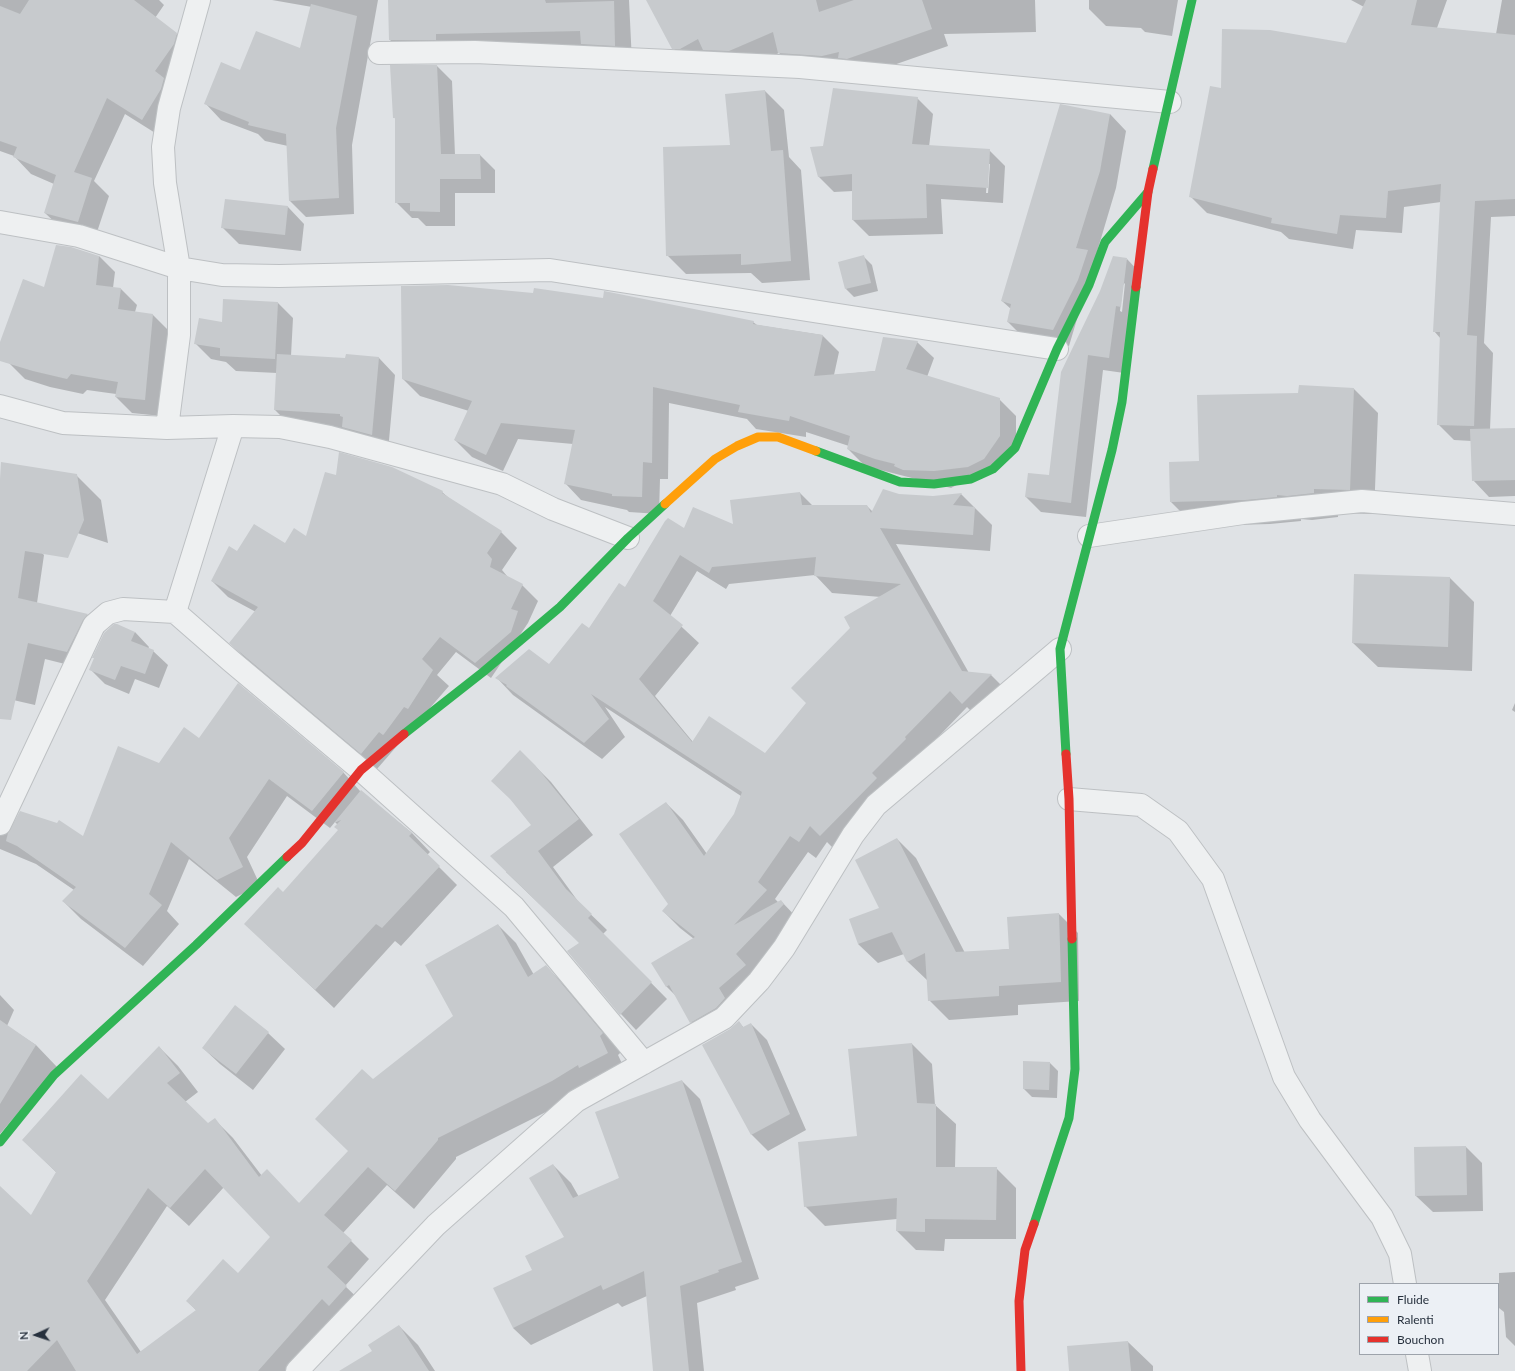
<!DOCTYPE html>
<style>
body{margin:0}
#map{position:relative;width:1515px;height:1371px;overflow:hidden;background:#dfe2e5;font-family:Lato,sans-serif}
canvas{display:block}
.legend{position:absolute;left:1359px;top:1283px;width:140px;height:72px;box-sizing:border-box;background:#ecf0f5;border:1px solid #9da3ab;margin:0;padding:5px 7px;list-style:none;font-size:12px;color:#26303d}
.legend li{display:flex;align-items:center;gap:8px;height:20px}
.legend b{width:20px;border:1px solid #9da3ab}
.north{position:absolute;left:16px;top:1315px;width:40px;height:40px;-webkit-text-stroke:3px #ecf0f5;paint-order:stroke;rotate:267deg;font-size:11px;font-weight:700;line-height:16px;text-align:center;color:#26303d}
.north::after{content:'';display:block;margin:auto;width:14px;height:18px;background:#26303d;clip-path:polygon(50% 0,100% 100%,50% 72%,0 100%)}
</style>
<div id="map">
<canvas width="1515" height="1371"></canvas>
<ul class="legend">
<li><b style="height:5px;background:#30b455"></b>Fluide</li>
<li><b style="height:5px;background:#ff9f0a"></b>Ralenti</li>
<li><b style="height:5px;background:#e5322d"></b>Bouchon</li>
</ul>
<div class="north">N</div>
</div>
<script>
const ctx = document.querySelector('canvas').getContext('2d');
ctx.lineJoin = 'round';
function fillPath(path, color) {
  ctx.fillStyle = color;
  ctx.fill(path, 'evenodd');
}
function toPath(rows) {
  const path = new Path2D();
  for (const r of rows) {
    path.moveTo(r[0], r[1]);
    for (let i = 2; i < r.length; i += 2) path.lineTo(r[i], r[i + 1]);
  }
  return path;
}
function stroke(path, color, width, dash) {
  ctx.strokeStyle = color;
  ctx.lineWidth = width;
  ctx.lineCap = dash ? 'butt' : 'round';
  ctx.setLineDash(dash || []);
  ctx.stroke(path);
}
const shadow = toPath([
 [0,0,159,0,164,5,155,18,176,34,194,51,160,136,125,114,94,181,109,196,95,238,63,230,45,213,54,184,31,174,14,156,0,151],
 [272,0,378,0,352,145,354,214,306,217,290,201,288,146,265,141,258,134,221,120,205,103,241,71,300,50,312,7],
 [389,0,629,0,632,62,407,57,390,40],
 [647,0,1035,0,1036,32,944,34,948,46,865,75,796,70,779,53,746,68,690,65,673,48],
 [1089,0,1178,0,1172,36,1145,32,1141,28,1106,26,1089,9],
 [1351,0,1447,0,1437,28,1496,34,1502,0,1515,0,1515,216,1491,217,1484,343,1493,353,1490,430,1515,429,1515,496,1489,497,1473,480,1472,441,1454,440,1438,424,1441,339,1434,331,1441,202,1404,207,1402,233,1356,230,1353,249,1289,239,1281,232,1207,213,1191,197,1222,90,1347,44,1364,7],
 [437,66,452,81,455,155,480,155,495,170,495,193,455,193,455,226,426,226,418,218,412,218,396,202,396,120,394,117],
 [765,91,784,110,789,157,801,170,810,280,762,283,751,273,686,274,667,255,731,146],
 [917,98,933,114,929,147,989,150,1005,166,1003,203,941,199,943,234,869,236,853,220,853,191,834,192,818,176,824,147],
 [988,164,990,164,988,193,986,193],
 [1110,114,1126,131,1116,188,1069,346,1024,338,1008,322,1011,309,1002,301],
 [226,200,288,207,304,224,301,251,239,244,222,227],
 [99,256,115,272,113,288,121,289,137,305,135,312,153,315,169,331,161,416,132,413,116,397,116,394,87,390,83,394,50,387,25,379,9,363,45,289],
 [864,257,872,265,878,291,854,297,846,289],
 [1127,259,1142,275,1124,373,1103,370,1086,517,1041,512,1026,497,1050,477,1062,373,1101,291],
 [1125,283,1122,312,1120,311,1123,285],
 [278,303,293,318,291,356,346,359,379,358,395,375,388,451,359,443,346,430,291,426,275,410,277,373,236,371,226,362,211,359,195,343,222,323],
 [753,322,757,325,822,335,839,352,834,375,876,371,917,342,934,358,927,377,999,399,1016,416,1016,453,951,488,865,466,848,449,849,446,806,432,806,437,756,429,747,419,669,403,668,479,660,479,659,514,629,512,627,510,581,500,565,483,573,444,518,439,503,471,472,457,455,440,469,411,420,396,403,379],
 [1354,389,1378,413,1374,514,1338,513,1338,517,1312,520,1301,519,1301,521,1270,524,1195,526,1171,502,1200,462,1299,394],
 [76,475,101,500,108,543,25,516],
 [337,477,442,492,449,498,501,532,517,548,502,570,507,576,507,577,522,585,538,601,528,623,491,678,456,652,437,675,449,686,377,769,246,659,230,643,256,612,228,597,212,581,238,552,285,544,307,537],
 [800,493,813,506,867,506,873,512,899,495,933,497,961,494,992,525,990,551,896,544,969,673,991,675,1007,691,980,720,967,707,921,755,837,852,827,842,816,858,808,852,775,899,778,902,781,901,800,921,752,971,762,983,735,1005,742,1016,733,1025,707,1039,691,1022,676,996,666,986,694,939,680,928,663,911,669,904,666,803,683,820,707,854,735,815,741,796,605,707,625,737,602,759,513,695,497,678,549,665,589,629,625,588,685,529,734,525],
 [697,571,726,589,729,584,815,575,832,593,881,597,808,703,765,754,693,742,655,696,699,643,670,616],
 [0,535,27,538,44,555,37,603,87,615,104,632,100,637,85,669,45,659,35,705,0,697],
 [1355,575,1450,578,1474,602,1472,671,1378,667,1353,643],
 [135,632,149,647,148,649,153,651,168,665,159,688,135,679,129,694,105,684,91,670],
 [1515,703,1515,712,1512,710],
 [200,740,343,772,360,791,412,833,430,852,427,855,457,885,401,946,395,941,334,1008,264,942,283,893,339,830,338,825,335,822,330,828,287,796,247,857,260,885,236,897,189,859,167,911,179,924,143,966,81,919,63,901,74,890,36,864,0,849,0,801,1,810,13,822,8,835,84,838,160,765],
 [535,766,551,782,593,835,553,867,580,904,607,930,603,934,667,999,636,1030,621,1014,568,951,580,943,506,872,532,825],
 [897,839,916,858,965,953,1010,949,1059,914,1078,933,1079,1001,1018,1005,1018,1015,949,1020,929,1000,928,981,908,962,904,954,878,963,858,944,881,908],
 [498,925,516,943,534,975,546,966,564,985,621,1052,618,1055,626,1072,456,1157,456,1159,414,1209,387,1185,343,1233,369,1259,345,1286,365,1305,293,1371,0,1371,0,1205,31,1216,57,1173,23,1140,108,1100,159,1047,178,1066,198,1092,185,1102,208,1125,215,1120,233,1138,262,1176,300,1204,349,1151,373,1081,454,1016],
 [224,1187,272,1237,238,1274,187,1301,197,1311,141,1352,105,1300,167,1206,189,1226],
 [0,995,14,1010,7,1026,36,1045,57,1067,0,1134],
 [739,1022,744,1028,751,1024,767,1040,806,1130,768,1151,752,1135,703,1045,731,1030],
 [268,1033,285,1049,253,1090,220,1064,203,1048],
 [912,1044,932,1064,935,1105,956,1124,955,1168,996,1168,1016,1188,1016,1239,945,1239,944,1251,916,1250,897,1231,897,1219,825,1226,805,1206,858,1137],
 [1050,1063,1058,1071,1057,1098,1032,1097,1024,1089],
 [682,1081,700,1099,759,1279,735,1287,736,1290,697,1303,704,1371,654,1371,647,1296,622,1307,618,1303,531,1345,513,1328,533,1270,566,1237,553,1165,571,1183,579,1197,620,1178],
 [1466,1147,1482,1163,1483,1211,1433,1212,1416,1196],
 [1515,1272,1515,1346,1506,1337,1504,1312,1499,1308,1499,1273],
 [399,1326,418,1345,435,1371,353,1371],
 [1128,1342,1153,1366,1153,1371,1070,1371]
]);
const building = toPath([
 [29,0,134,0,177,33,174,44,155,71,164,78,161,89,142,120,107,98,74,172,92,178,78,222,44,213,56,175,13,157,17,147,0,141,0,6,20,14],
 [388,0,545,0,546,3,614,1,615,46,581,44,580,31,436,34,436,40,389,40],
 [646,0,816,0,819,12,854,0,922,0,932,29,847,59,838,58,839,52,822,56,778,53,773,32,729,51,703,50,698,39,680,49,672,49],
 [1366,0,1417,0,1411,25,1515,35,1515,199,1475,201,1467,335,1477,336,1474,426,1437,425,1440,332,1433,332,1441,184,1388,191,1386,218,1340,215,1337,234,1271,223,1272,218,1189,197,1210,86,1221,88,1222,29,1270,30,1346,43],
 [311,4,357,16,336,128,339,198,289,201,286,134,248,125,249,122,204,104,221,62,240,70,256,31,300,48],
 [390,65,437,65,441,154,480,154,481,179,440,179,440,212,410,211,410,203,395,203,395,118,393,118],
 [833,88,918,97,912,144,990,149,988,188,926,184,927,218,852,220,852,174,818,177,810,147,823,146],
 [765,90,771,151,783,150,791,261,741,265,741,254,666,256,663,147,730,145,725,94],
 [1060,104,1110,114,1100,171,1076,248,1088,250,1078,280,1053,330,1007,322,1011,304,1001,301],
 [225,199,288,206,285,235,221,228],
 [56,245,71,247,99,256,96,285,121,288,118,309,153,314,145,400,115,397,118,382,71,374,67,379,33,371,0,361,0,342,23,279,44,287],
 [864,255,871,283,845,289,838,262],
 [1113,256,1127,258,1121,307,1116,306,1109,358,1088,355,1071,503,1025,497,1028,473,1049,475,1061,372,1100,291],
 [448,285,533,293,534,288,603,298,604,291,754,321,753,324,823,335,814,376,875,371,883,337,918,341,906,369,1000,398,1000,436,984,459,968,467,934,471,903,470,894,466,895,464,875,459,847,449,850,436,790,416,789,421,738,412,740,405,653,387,652,463,643,462,642,497,612,496,612,494,564,484,575,430,501,423,486,455,454,440,472,401,402,379,401,286],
 [223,299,278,302,275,359,220,356,220,348,194,344,199,318,222,322],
 [277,354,345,358,346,354,379,357,372,435,342,427,343,417,340,416,340,414,274,410],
 [1299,385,1354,388,1350,490,1314,489,1314,493,1287,496,1277,495,1277,497,1245,500,1170,502,1169,462,1199,461,1197,395,1298,393],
 [1515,428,1515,480,1472,481,1470,429],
 [339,452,392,467,443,491,442,493,502,531,487,553,492,559,490,567,523,584,511,609,518,611,511,632,475,663,440,637,422,659,433,670,408,709,404,707,384,734,383,735,379,732,361,754,229,643,258,607,211,581,229,546,237,551,254,524,285,543,294,528,306,536,325,472,336,475],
 [1,462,77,474,84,520,68,558,25,551,18,598,88,614,83,620,67,652,28,643,11,720,0,719,0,479],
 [883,489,899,494,933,496,962,493,953,505,975,507,973,535,880,528,962,671,992,674,962,704,950,691,905,737,906,739,872,773,877,778,820,836,810,826,799,842,790,836,758,882,767,890,734,925,781,900,784,904,736,954,746,965,719,988,725,998,716,1008,690,1023,669,985,666,987,651,963,695,937,662,911,668,904,619,834,666,802,704,856,734,814,742,792,591,694,609,719,584,743,506,686,507,685,495,678,529,649,549,664,582,623,589,628,619,583,625,587,665,521,668,518,684,528,693,507,733,524,730,500,800,492,802,505,867,505,871,513],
 [680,555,709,573,712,567,816,557,814,576,901,584,844,617,850,628,791,688,806,703,765,753,709,716,692,742,639,679,683,625,653,601],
 [1354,574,1450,577,1448,647,1352,643],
 [114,624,117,624,135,632,131,641,154,650,145,674,121,666,115,680,89,670,94,658,92,658,104,633],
 [238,683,344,772,312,811,269,779,229,838,243,867,217,880,171,842,149,894,162,905,125,948,62,901,76,887,17,846,6,841,8,833,20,811,57,823,59,820,83,836,118,746,159,763,184,727,199,738],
 [520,750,535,765,579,819,538,851,566,889,592,914,588,918,652,982,620,1015,567,951,579,943,490,856,531,825,510,799,491,781],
 [361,790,412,833,409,836,440,866,382,928,376,924,315,990,244,924,278,887,283,892,338,830,334,827,341,820,334,823],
 [897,838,956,952,1009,949,1007,917,1059,913,1061,982,999,986,999,996,928,1001,925,953,907,962,892,932,858,944,849,919,879,908,855,860],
 [498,924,528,977,546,965,603,1033,600,1036,608,1053,579,1068,578,1065,552,1081,438,1138,438,1140,395,1191,368,1167,324,1215,352,1240,327,1267,347,1286,329,1306,322,1299,258,1371,76,1371,57,1340,27,1371,0,1371,0,1186,31,1215,56,1172,22,1140,81,1074,108,1099,159,1046,180,1073,167,1083,208,1123,215,1118,259,1177,267,1169,299,1203,348,1151,315,1119,362,1069,373,1079,453,1016,425,965],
 [205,1169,270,1237,238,1273,223,1259,186,1301,196,1310,137,1354,87,1281,148,1188,170,1208],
 [235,1005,269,1032,236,1074,202,1048],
 [0,1020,36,1045,0,1104],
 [739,1021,743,1027,751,1023,790,1114,751,1135,702,1045,730,1029],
 [912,1043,917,1103,936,1104,936,1167,997,1167,996,1220,925,1219,925,1232,896,1231,897,1198,804,1207,798,1142,857,1136,848,1049],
 [1023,1061,1050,1062,1049,1090,1023,1089],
 [682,1080,742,1262,718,1270,719,1272,680,1286,689,1371,653,1371,644,1271,603,1290,601,1285,513,1328,493,1288,532,1270,525,1256,564,1237,529,1178,553,1164,573,1198,619,1178,595,1112],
 [1466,1146,1467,1195,1415,1196,1414,1147],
 [399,1325,429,1371,339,1371,372,1351,368,1345],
 [1128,1341,1131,1371,1069,1371,1067,1346]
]);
const street = toPath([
 [379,53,475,52,800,67,1170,102],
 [0,222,79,236,179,268,222,275,279,276,550,270,1057,349],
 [0,406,63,423,167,428,233,426,280,427,330,437,502,484,553,509,628,538],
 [233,426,175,612,231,661,361,770,514,907,644,1063],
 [167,428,179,335,179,268,165,183,163,147,169,108,199,0],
 [1089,536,1243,513,1362,501,1515,514],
 [1069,799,1141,805,1178,831,1213,879,1284,1077,1310,1120,1382,1217,1400,1254,1405,1284],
 [0,824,94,625,108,613,123,609,175,612],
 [1417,1354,1420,1371],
 [297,1371,436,1225,576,1101,724,1018,759,981,784,948,853,835,876,805,1060,649]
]);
const fast = toPath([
 [1153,169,1192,0],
 [816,451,900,482,934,484,971,479,993,469,1015,448,1057,349,1089,285,1105,242,1148,192],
 [404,734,483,672,560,607,628,538,665,504],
 [1066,754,1060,649,1112,450,1122,402,1136,287],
 [0,1142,54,1075,196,945,287,857],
 [1034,1224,1069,1118,1075,1069,1072,939]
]);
const slow = toPath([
 [665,504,715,459,737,446,758,437,778,437,816,451]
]);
const jam = toPath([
 [1136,287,1148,192,1153,169],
 [1066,754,1069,799,1072,939],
 [287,857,302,843,361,770,404,734],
 [1021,1371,1019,1301,1025,1250,1034,1224]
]);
fillPath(shadow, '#0003');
fillPath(building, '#c7cacd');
stroke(street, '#bdc0c3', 24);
stroke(street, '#eef0f1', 22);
stroke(fast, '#30b455', 9);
stroke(slow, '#ff9f0a', 9);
stroke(jam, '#e5322d', 9);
</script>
